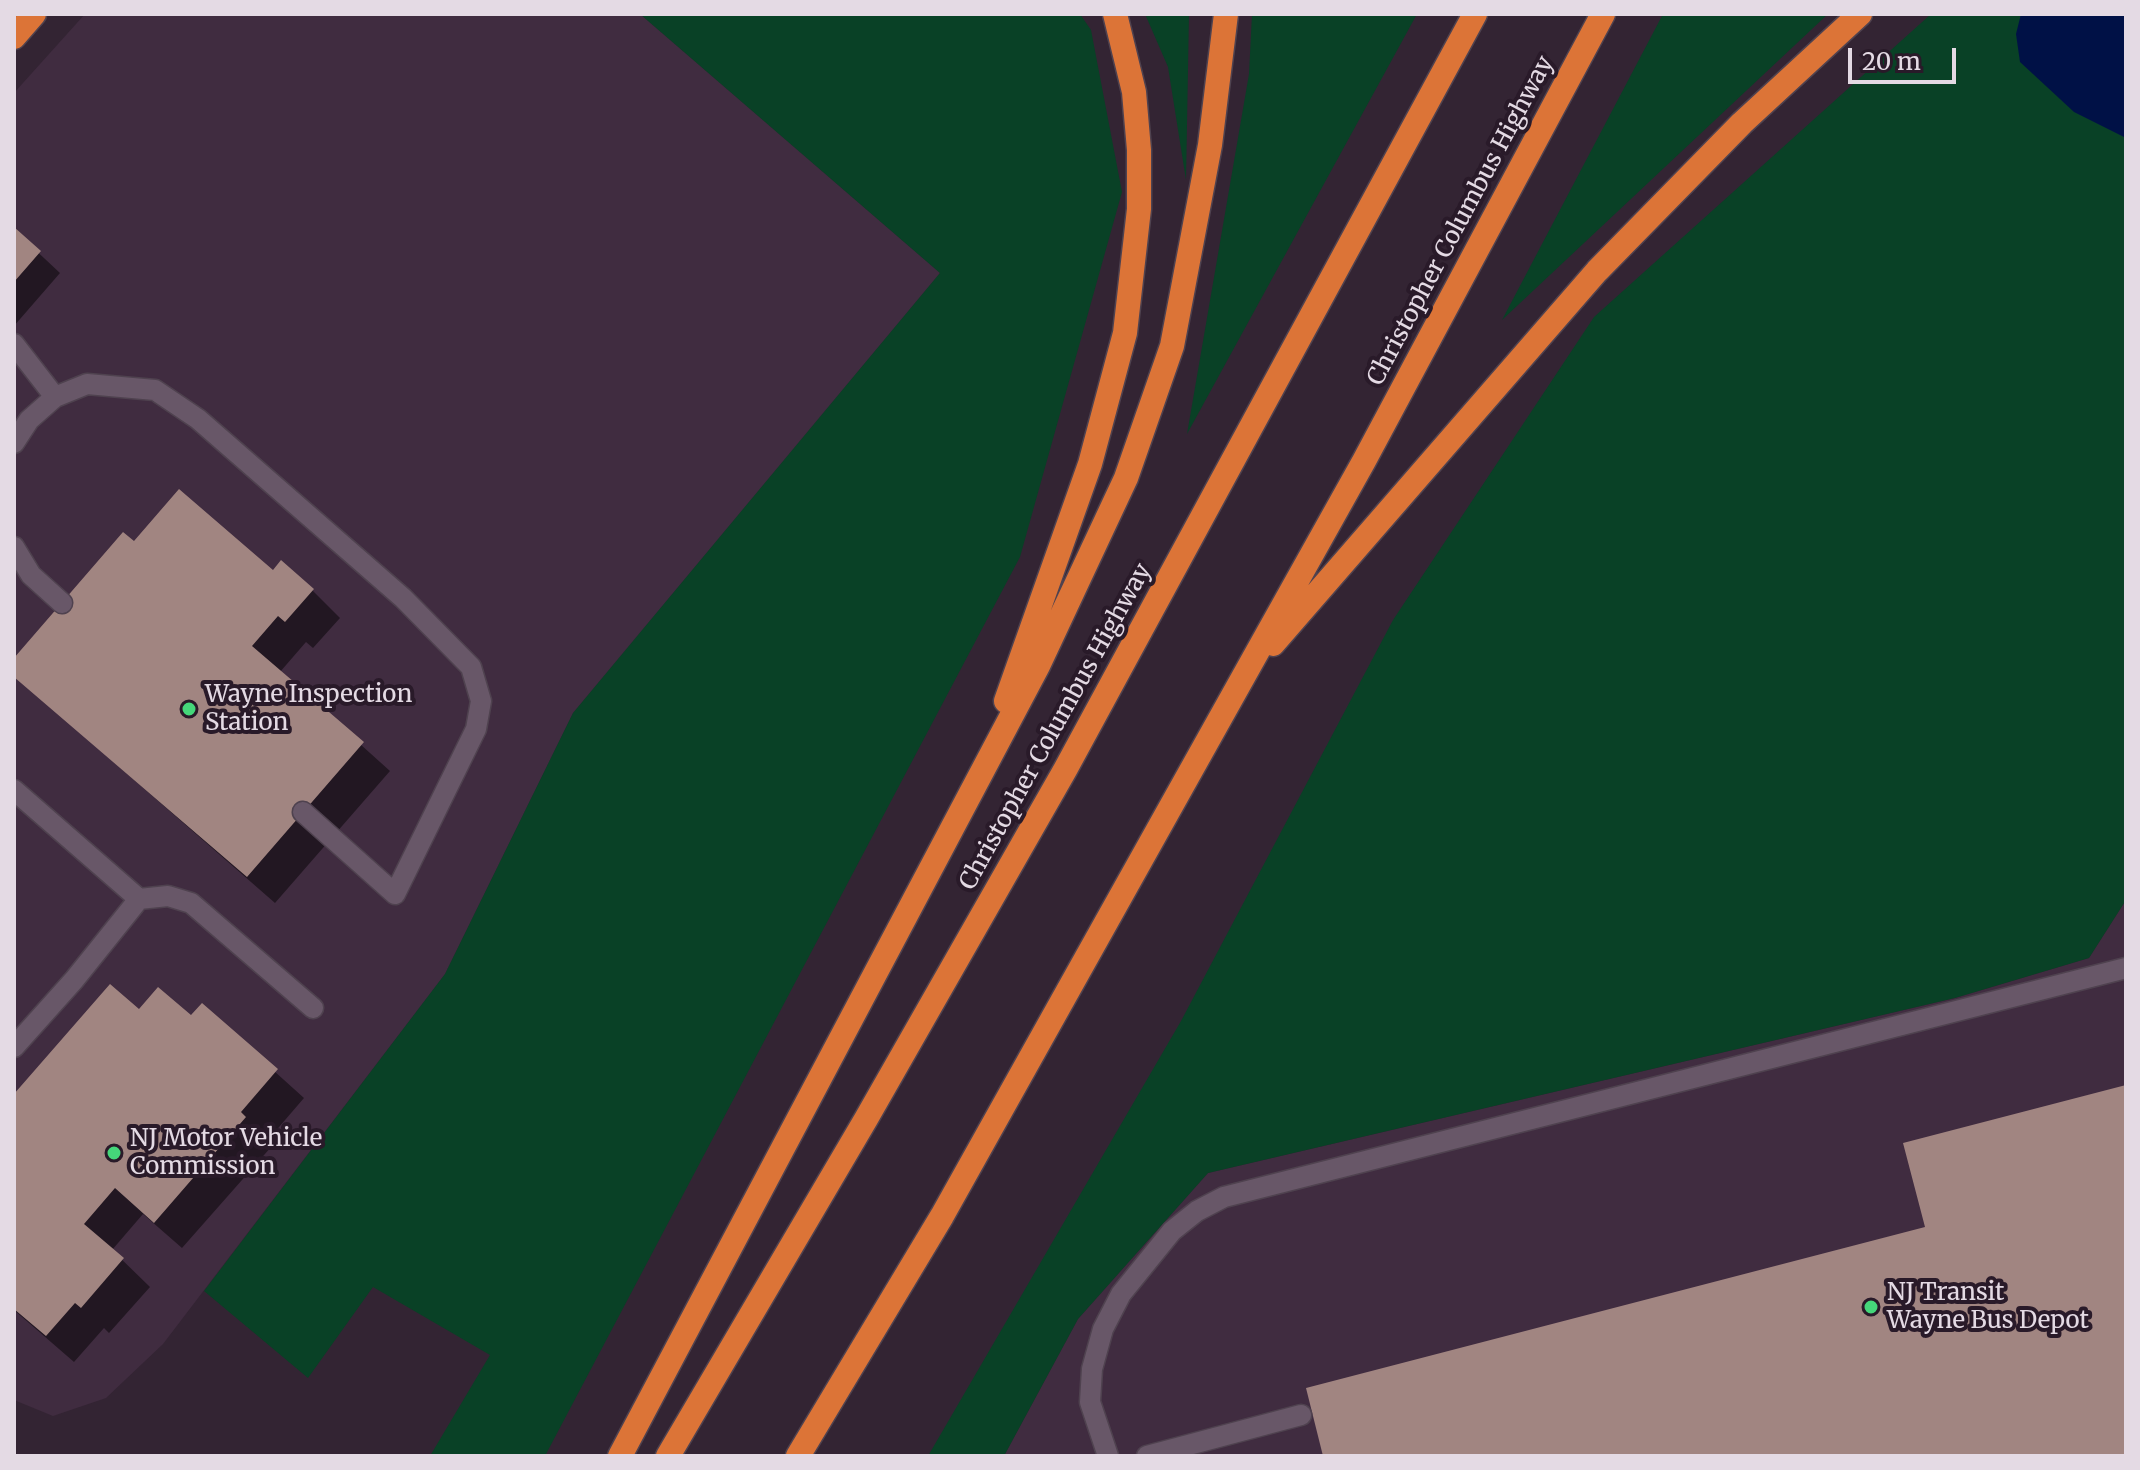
<!DOCTYPE html>
<style>
body{margin:0}
#map{position:relative;width:2140px;height:1470px;overflow:hidden;background:#332433;font-family:Merriweather,serif}
canvas{display:block}
.frame{position:absolute;inset:0;border:16px solid #e4dae4;pointer-events:none}
.scale{position:absolute;left:1848px;top:48px;width:108px;height:36px;box-sizing:border-box;border:4px solid #e4dae4;border-top:0;padding-left:10px;font-size:24px;line-height:28px;white-space:nowrap;color:#e4dae4;-webkit-text-stroke:6px #291a29;paint-order:stroke}
</style>
<div id="map">
<canvas width="2140" height="1470"></canvas>
<div class="frame"></div>
<div class="scale">20 m</div>
</div>
<script>
const ctx = document.querySelector('canvas').getContext('2d');
ctx.lineJoin = 'round';
function fillPath(path, color) {
  ctx.fillStyle = color;
  ctx.fill(path, 'evenodd');
}
function toPath(rows) {
  const path = new Path2D();
  for (const r of rows) {
    path.moveTo(r[0], r[1]);
    for (let i = 2; i < r.length; i += 2) path.lineTo(r[i], r[i + 1]);
  }
  return path;
}
function stroke(path, color, width, dash) {
  ctx.strokeStyle = color;
  ctx.lineWidth = width;
  ctx.lineCap = dash ? 'butt' : 'round';
  ctx.setLineDash(dash || []);
  ctx.stroke(path);
}
function write(font, color, halo, rows, align = 'center') {
  ctx.font = font + ' Merriweather,serif';
  ctx.lineWidth = 8;
  ctx.setLineDash([]);
  ctx.textBaseline = 'middle';
  ctx.strokeStyle = halo;
  ctx.fillStyle = color;
  for (const [text, x, y, turn = 0] of rows) {
    ctx.save();
    ctx.translate(x, y);
    ctx.rotate((+turn || 0) * Math.PI / 180);
    ctx.textAlign = isNaN(turn) ? turn : align;
    if (halo) ctx.strokeText(text, 0, 0);
    ctx.fillText(text, 0, 0);
    ctx.restore();
  }
}
const built = toPath([
 [85,14,640,14,940,273,573,713,445,974,163,1344,106,1398,53,1416,14,1400,14,93],
 [2126,900,2126,1456,1004,1456,1078,1319,1208,1173,1955,998,2089,958]
]);
const green = toPath([
 [640,14,1080,14,1091,30,1122,192,1020,557,545,1456,430,1456,490,1355,373,1287,308,1378,204,1291,445,974,573,713,940,273],
 [1145,14,1189,14,1186,180,1168,67],
 [1252,14,1417,14,1187,434,1249,74],
 [1663,14,1828,14,1502,320],
 [1931,14,2126,14,2126,900,2089,958,1955,998,1208,1173,1078,1319,1004,1456,928,1456,1181,1021,1393,620,1594,317]
]);
const water = toPath([
 [2021,14,2126,14,2126,138,2074,112,2020,62,2016,34]
]);
const shadow = toPath([
 [14,230,60,273,14,326],
 [134,544,273,573,312,590,340,618,313,648,306,642,280,672,390,771,275,903,14,675,14,661],
 [202,1006,304,1098,267,1141,272,1146,182,1248,143,1214,112,1250,150,1287,109,1333,104,1328,74,1362,14,1310,14,1098,139,1012,191,1018]
]);
const building = toPath([
 [14,227,41,251,14,282],
 [179,489,273,570,281,560,314,589,285,622,278,616,252,646,364,742,247,877,14,677,14,658,123,532,134,541],
 [110,984,139,1009,158,987,191,1015,202,1003,278,1069,241,1112,246,1117,154,1223,115,1188,84,1224,124,1258,81,1308,75,1303,46,1336,14,1309,14,1094],
 [2126,1085,2126,1456,1323,1456,1306,1388,1925,1227,1903,1143]
]);
const lane = toPath([
 [14,344,55,397],
 [14,443,29,420,55,397,87,384,155,390,198,419,403,598,471,667,481,701,476,729,395,894,303,812],
 [14,547,31,575,62,603],
 [14,790,139,899,168,896,191,903,313,1008],
 [14,1047,74,980,139,899],
 [1108,1456,1090,1402,1092,1369,1103,1329,1121,1294,1172,1231,1197,1211,1224,1197,2126,968],
 [1147,1456,1301,1415]
]);
const highway = toPath([
 [14,37,34,14],
 [1273,644,1597,271,1742,123,1860,14],
 [1006,701,1090,464,1125,333,1139,209,1139,150,1134,92,1115,14],
 [620,1456,1038,666,1126,478,1172,346,1210,145,1226,14],
 [668,1456,866,1119,1065,770,1475,14],
 [798,1456,942,1216,1364,461,1603,14]
]);
const markers = [
 [189,709,8,"#45d77a"],
 [114,1153,8,"#45d77a"],
 [1871,1307,8,"#45d77a"]
];
const streetNames = [
 ["Christopher Columbus Highway",1461,221,-62],
 ["Christopher Columbus Highway",1056,727,-61]
];
const poiNames = [
 ["Wayne Inspection",205,695],
 ["Station",205,723],
 ["NJ Motor Vehicle",130,1139],
 ["Commission",130,1167],
 ["NJ Transit",1887,1293],
 ["Wayne Bus Depot",1887,1321]
];
fillPath(built, '#402c40');
fillPath(green, '#094126');
fillPath(water, '#001146');
fillPath(shadow, '#0007');
fillPath(building, '#a18581');
stroke(lane, '#4f424f', 23);
stroke(highway, '#4f424f', 27);
stroke(lane, '#685768', 20);
stroke(highway, '#dc7437', 24);
for (const [x, y, r, color] of markers) {
  const dot = new Path2D();
  dot.arc(x, y, r, 0, 2 * Math.PI);
  ctx.fillStyle = color;
  ctx.fill(dot);
  stroke(dot, '#291a29', 3);
}
write('24px', '#e4dae4', '#291a29', streetNames);
write('24px', '#e4dae4', '#291a29', poiNames, 'left');
</script>
